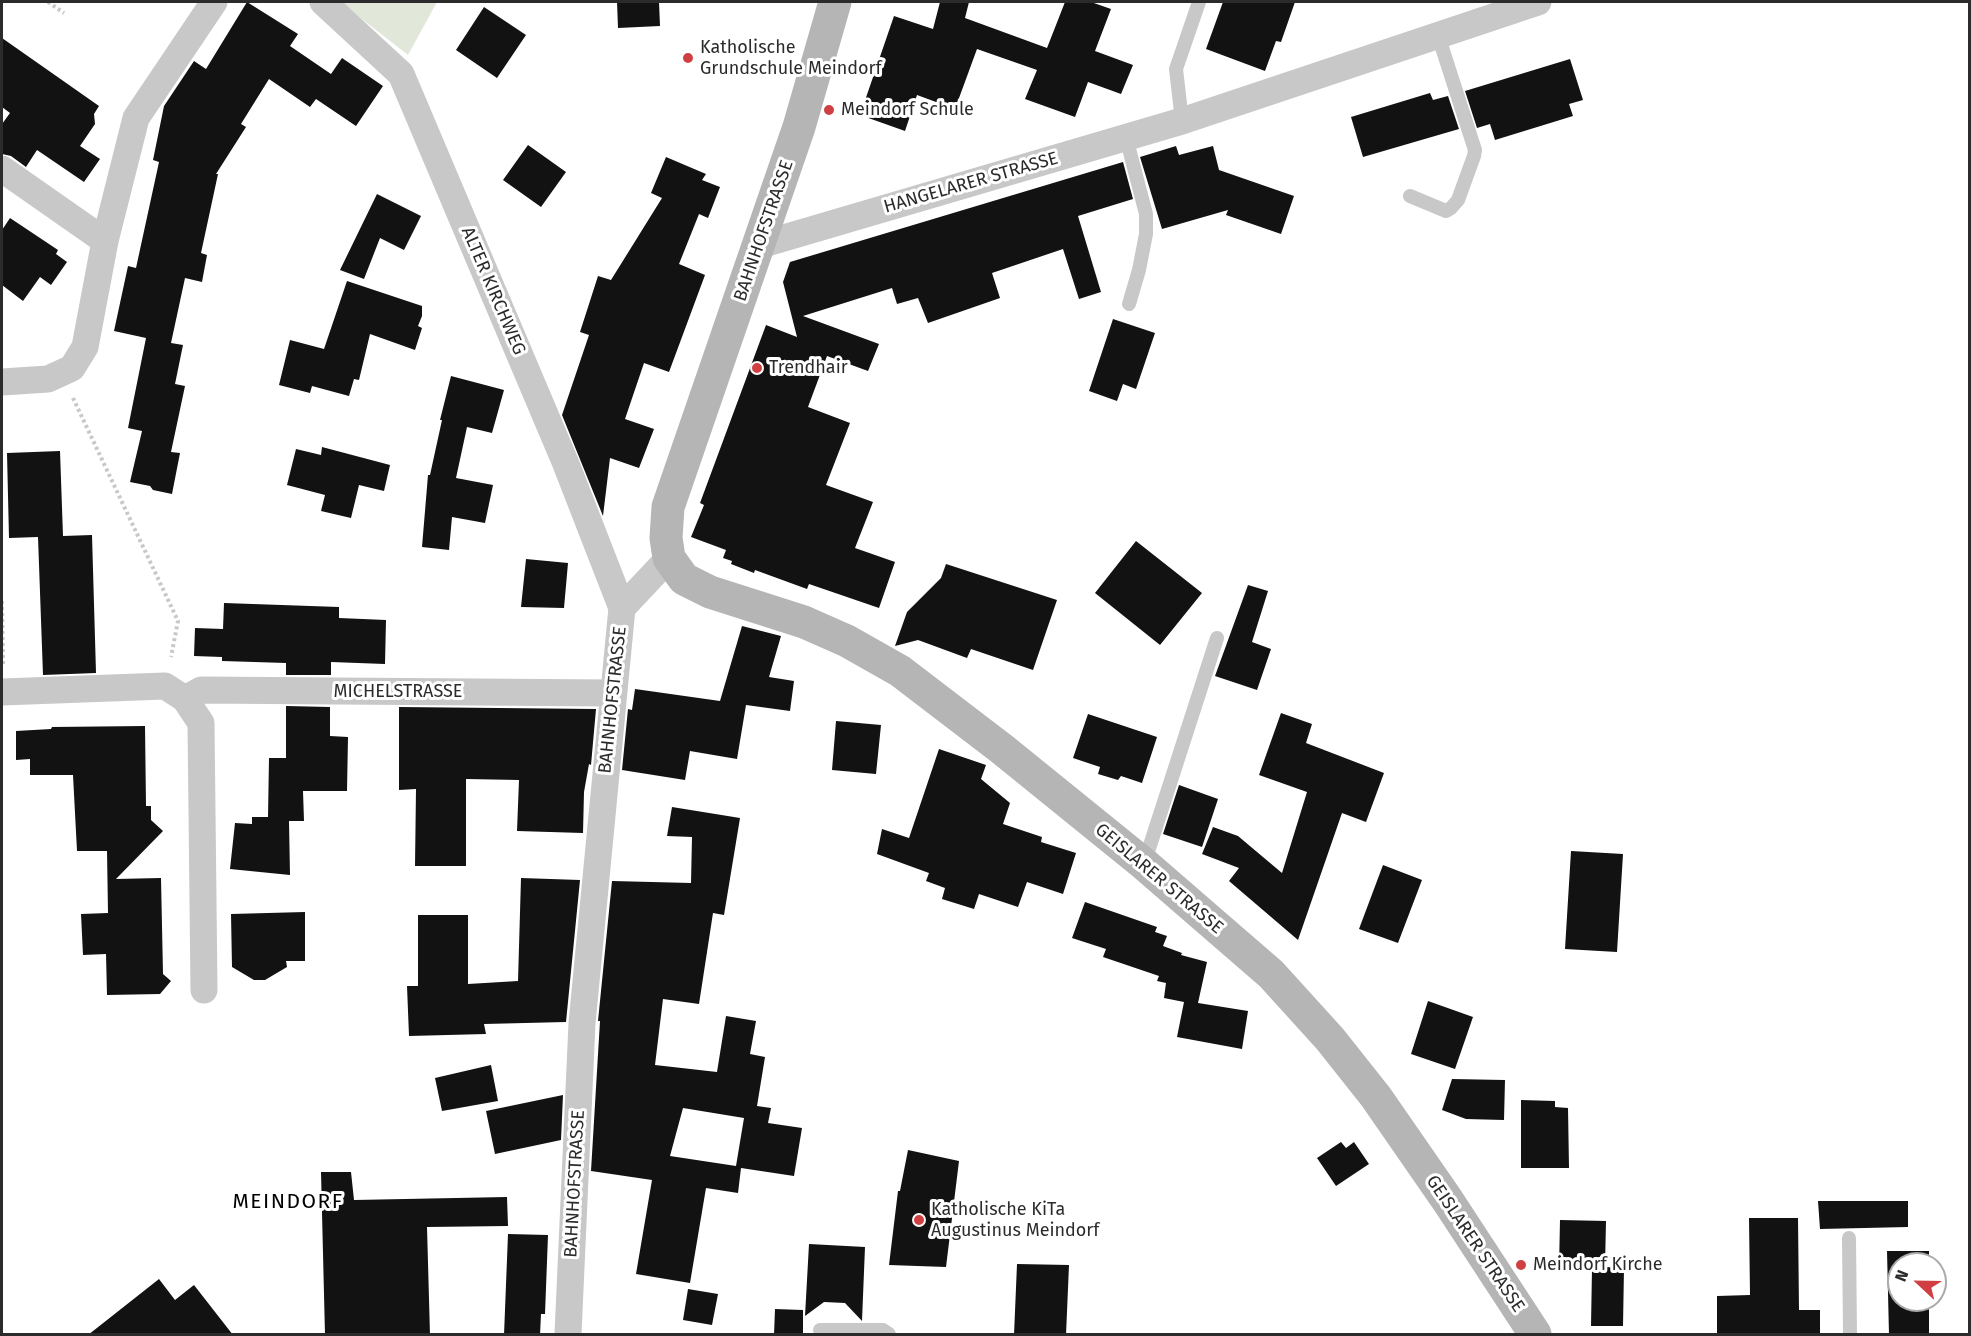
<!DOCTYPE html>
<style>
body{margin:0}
#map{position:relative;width:1971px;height:1336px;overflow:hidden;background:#fff;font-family:"Fira Sans",sans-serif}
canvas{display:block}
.frame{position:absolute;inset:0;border:3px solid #2b2b2b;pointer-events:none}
.north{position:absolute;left:1887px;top:1252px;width:60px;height:60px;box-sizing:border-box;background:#fff;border:2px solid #aaa;border-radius:50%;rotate:292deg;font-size:16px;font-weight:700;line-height:24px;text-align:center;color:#2b2b2b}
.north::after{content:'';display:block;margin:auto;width:21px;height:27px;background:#d04042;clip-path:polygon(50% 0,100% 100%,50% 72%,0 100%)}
</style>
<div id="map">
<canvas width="1971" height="1336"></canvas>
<div class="frame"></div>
<div class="north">N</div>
</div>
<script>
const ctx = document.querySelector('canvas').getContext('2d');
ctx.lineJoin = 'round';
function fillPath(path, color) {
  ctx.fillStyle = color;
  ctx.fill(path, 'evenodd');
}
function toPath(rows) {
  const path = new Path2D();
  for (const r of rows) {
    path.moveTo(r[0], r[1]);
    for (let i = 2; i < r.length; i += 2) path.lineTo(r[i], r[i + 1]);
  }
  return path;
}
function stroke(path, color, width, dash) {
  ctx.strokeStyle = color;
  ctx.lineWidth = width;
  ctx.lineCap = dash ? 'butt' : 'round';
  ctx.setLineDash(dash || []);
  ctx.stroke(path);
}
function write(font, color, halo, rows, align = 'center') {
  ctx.font = font + ' "Fira Sans",sans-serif';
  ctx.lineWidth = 6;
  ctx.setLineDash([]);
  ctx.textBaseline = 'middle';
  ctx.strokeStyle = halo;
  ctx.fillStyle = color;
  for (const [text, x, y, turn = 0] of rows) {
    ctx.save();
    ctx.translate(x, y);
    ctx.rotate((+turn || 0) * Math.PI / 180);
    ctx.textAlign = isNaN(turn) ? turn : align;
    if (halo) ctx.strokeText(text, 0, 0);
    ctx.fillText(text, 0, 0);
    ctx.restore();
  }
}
const green = toPath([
 [340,2,437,2,408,55]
]);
const building = toPath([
 [247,2,298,34,290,46,331,74,342,58,383,86,356,126,316,99,310,107,269,79,241,124,246,127,216,174,218,174,201,253,207,255,202,282,185,278,171,343,183,345,175,384,185,386,171,452,180,453,172,494,153,490,150,486,130,482,142,431,128,428,146,338,114,331,128,266,136,268,159,162,153,160,164,106,194,61,206,69],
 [617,2,659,2,660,26,618,28],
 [940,2,969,2,965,18,1047,48,1065,2,1091,2,1111,9,1095,51,1133,65,1121,94,1088,82,1075,117,1025,99,1037,70,977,49,955,109,917,95,905,131,860,115,894,16,933,29],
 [1223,2,1295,2,1281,42,1276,41,1265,71,1206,49],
 [484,7,526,35,497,78,456,50],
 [2,38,99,106,94,114,95,124,80,146,100,159,84,182,37,150,26,167,11,156,2,154,2,124,10,113,2,107],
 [1570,59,1583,100,1569,104,1573,116,1495,140,1490,124,1477,128,1465,91],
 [1430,93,1433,100,1448,96,1459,129,1363,157,1351,117],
 [528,145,566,172,541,207,503,180],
 [1176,146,1179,155,1213,146,1219,170,1294,196,1281,234,1226,215,1228,210,1162,229,1140,157],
 [666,157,706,174,702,180,720,187,708,218,699,214,679,264,705,275,669,372,644,363,625,419,654,429,639,468,610,458,603,516,562,415,589,335,580,332,598,276,611,280,662,198,651,193],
 [1123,162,1133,199,1078,216,1101,292,1079,299,1063,249,992,273,1000,298,928,323,918,298,897,304,892,288,803,316,879,344,868,371,827,356,808,407,850,423,826,485,873,502,855,548,895,562,879,608,809,584,807,589,755,570,754,573,731,564,732,561,723,558,726,550,691,537,704,505,700,503,766,325,797,337,783,282,790,262],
 [377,194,421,216,404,250,380,238,364,279,340,270],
 [10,218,58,250,56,254,67,262,51,285,40,277,23,301,2,285,2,230],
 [347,281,422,306,422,316,418,326,422,328,415,350,370,334,359,380,354,379,349,396,312,386,310,393,279,385,290,340,324,349],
 [1113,319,1155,333,1136,389,1123,384,1117,401,1089,391],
 [451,376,504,390,492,433,467,427,456,478,493,485,485,523,452,517,449,550,422,547,428,475,430,475,442,420,440,420],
 [322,447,390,465,384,491,359,485,351,518,321,511,325,495,287,485,296,449,321,455],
 [60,451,63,536,92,535,96,673,43,675,38,537,9,538,7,453],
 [1136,541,1202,593,1160,645,1095,593],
 [526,559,568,563,564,608,521,607],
 [946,564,1057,600,1033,670,971,649,967,658,918,640,895,646,907,612,941,578],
 [1248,585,1268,591,1252,642,1271,649,1257,690,1215,676],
 [224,603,339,607,339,618,386,620,385,664,331,662,331,675,286,675,286,663,222,661,222,657,194,656,195,628,223,629],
 [742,626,781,636,769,677,794,681,790,711,746,705,737,759,690,751,685,780,622,770,628,709,632,710,635,689,720,701],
 [286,706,330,707,330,736,348,737,347,791,303,791,304,821,289,821,290,875,230,869,235,823,252,824,252,817,268,817,269,758,286,758],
 [399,707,596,709,591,765,589,764,584,792,583,833,517,831,519,780,466,779,466,866,415,866,416,789,399,790],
 [1281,713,1312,724,1306,743,1384,773,1366,822,1342,813,1298,940,1229,881,1239,868,1202,854,1213,827,1238,836,1282,873,1307,792,1259,775],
 [1088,714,1157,737,1142,783,1121,776,1118,780,1098,774,1100,767,1073,758],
 [836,721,881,725,876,774,832,770],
 [145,726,146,806,151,806,151,820,163,831,116,879,161,878,163,974,171,981,160,994,107,995,106,954,83,955,81,914,108,913,107,851,77,851,73,775,30,775,30,759,16,760,16,731,51,729,52,727],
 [939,749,986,765,981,779,1010,803,1003,824,1042,837,1041,842,1076,853,1063,894,1027,882,1018,907,979,894,974,909,942,899,945,888,926,881,929,873,877,854,882,829,909,838],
 [1179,785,1218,799,1202,847,1163,834],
 [672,807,740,818,724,915,713,913,699,1004,663,999,655,1065,717,1072,726,1016,756,1021,750,1054,765,1057,757,1106,771,1108,768,1123,802,1128,794,1176,741,1168,738,1193,706,1188,690,1283,636,1274,652,1180,591,1171,600,1021,598,1021,612,881,691,883,692,837,667,836],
 [683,1108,744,1118,736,1166,670,1156],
 [1571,851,1623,854,1617,952,1565,949],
 [1383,865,1422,880,1398,943,1359,929],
 [521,878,580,880,566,1022,484,1024,486,1034,409,1036,407,986,418,986,418,915,468,915,468,984,518,981],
 [1085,902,1157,927,1155,932,1167,936,1163,946,1182,953,1181,955,1207,962,1198,1003,1248,1011,1242,1049,1177,1037,1184,1002,1164,998,1166,983,1157,981,1159,976,1103,957,1106,949,1072,938],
 [305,912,305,961,286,961,287,967,265,980,254,980,232,967,231,914],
 [1428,1001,1473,1017,1455,1069,1411,1054],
 [491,1065,498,1101,442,1111,435,1078],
 [1452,1079,1505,1080,1504,1120,1466,1119,1442,1110],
 [563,1095,561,1140,495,1154,486,1111],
 [1521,1100,1555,1101,1555,1107,1568,1108,1569,1168,1521,1168],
 [1341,1142,1346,1148,1354,1142,1369,1164,1336,1186,1317,1158],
 [908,1150,959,1161,946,1267,889,1265,898,1191,900,1191],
 [321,1172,351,1172,354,1200,507,1197,508,1226,427,1227,430,1335,325,1335],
 [1818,1201,1908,1201,1908,1227,1820,1229],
 [1749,1218,1798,1218,1799,1310,1820,1310,1820,1335,1717,1335,1717,1296,1750,1295],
 [1560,1220,1606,1221,1605,1267,1624,1268,1623,1326,1591,1326,1592,1269,1559,1268],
 [508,1234,548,1235,545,1314,541,1314,540,1335,504,1335],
 [809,1244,865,1247,862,1321,845,1303,824,1302,805,1316],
 [1887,1251,1929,1251,1929,1264,1899,1264,1899,1300,1929,1300,1929,1335,1889,1335],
 [1017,1264,1069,1265,1066,1335,1014,1335],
 [159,1279,175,1300,194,1285,233,1335,88,1335],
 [688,1289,718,1294,712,1325,683,1320],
 [775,1309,803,1310,803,1335,774,1335]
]);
const path = toPath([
 [48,2,64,13],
 [73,398,178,621,171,657],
 [2,601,3,665]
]);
const service = toPath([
 [1182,121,1176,69,1199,2],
 [1126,137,1146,214,1146,234,1139,270,1129,304],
 [1410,196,1446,211,1451,208,1458,200,1474,156,1475,150,1438,35],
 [1144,864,1217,638],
 [1849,1238,1850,1334],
 [820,1330,883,1330,889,1334]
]);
const minor = toPath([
 [323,2,401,74,566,464,622,608],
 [2,169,105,241],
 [760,245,1182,121,1538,2],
 [2,382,48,379,72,368,85,347,105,241,136,118,214,2],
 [2,692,165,686,185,699,201,690,613,693],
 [185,699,201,723,204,990],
 [568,1334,582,1023,622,608,669,558]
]);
const secondary = toPath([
 [835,2,799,127,668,507,666,538,669,558,684,579,710,592,804,622,847,641,900,671,1002,749,1144,864,1271,974,1330,1039,1376,1097,1448,1201,1535,1334]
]);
const markers = [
 [688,58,6,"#d04042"],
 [829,110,6,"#d04042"],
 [757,368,6,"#d04042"],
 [919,1220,6,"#d04042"],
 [1521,1265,6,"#d04042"]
];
const poiNames = [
 ["Katholische",700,48],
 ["Grundschule Meindorf",700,69],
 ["Meindorf Schule",841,110],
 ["Trendhair",769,368],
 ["Katholische KiTa",931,1210],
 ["Augustinus Meindorf",931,1231],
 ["Meindorf Kirche",1533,1265]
];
const streetNames = [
 ["HANGELARER STRASSE",971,183,-16],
 ["BAHNHOFSTRASSE",764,231,-71],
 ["ALTER KIRCHWEG",493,291,67],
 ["MICHELSTRASSE",398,692],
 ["BAHNHOFSTRASSE",613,700,-84],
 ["GEISLARER STRASSE",1159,879,40],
 ["BAHNHOFSTRASSE",575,1184,-87],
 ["GEISLARER STRASSE",1475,1244,56]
];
const quarterNames = [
 ["MEINDORF",288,1202]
];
fillPath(green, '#e1e8da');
fillPath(building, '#121212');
stroke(path, '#c8c8c8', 4, [3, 3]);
stroke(service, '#c8c8c8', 14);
stroke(minor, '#c8c8c8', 27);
stroke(secondary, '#b5b5b5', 33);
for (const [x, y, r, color] of markers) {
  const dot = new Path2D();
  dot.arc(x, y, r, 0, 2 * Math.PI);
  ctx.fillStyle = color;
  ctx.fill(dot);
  stroke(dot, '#fff', 2);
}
write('18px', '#2b2b2b', '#fff', poiNames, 'left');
write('18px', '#2b2b2b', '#fff', streetNames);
ctx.letterSpacing = '1.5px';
write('21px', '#000', '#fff', quarterNames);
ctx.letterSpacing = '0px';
</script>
